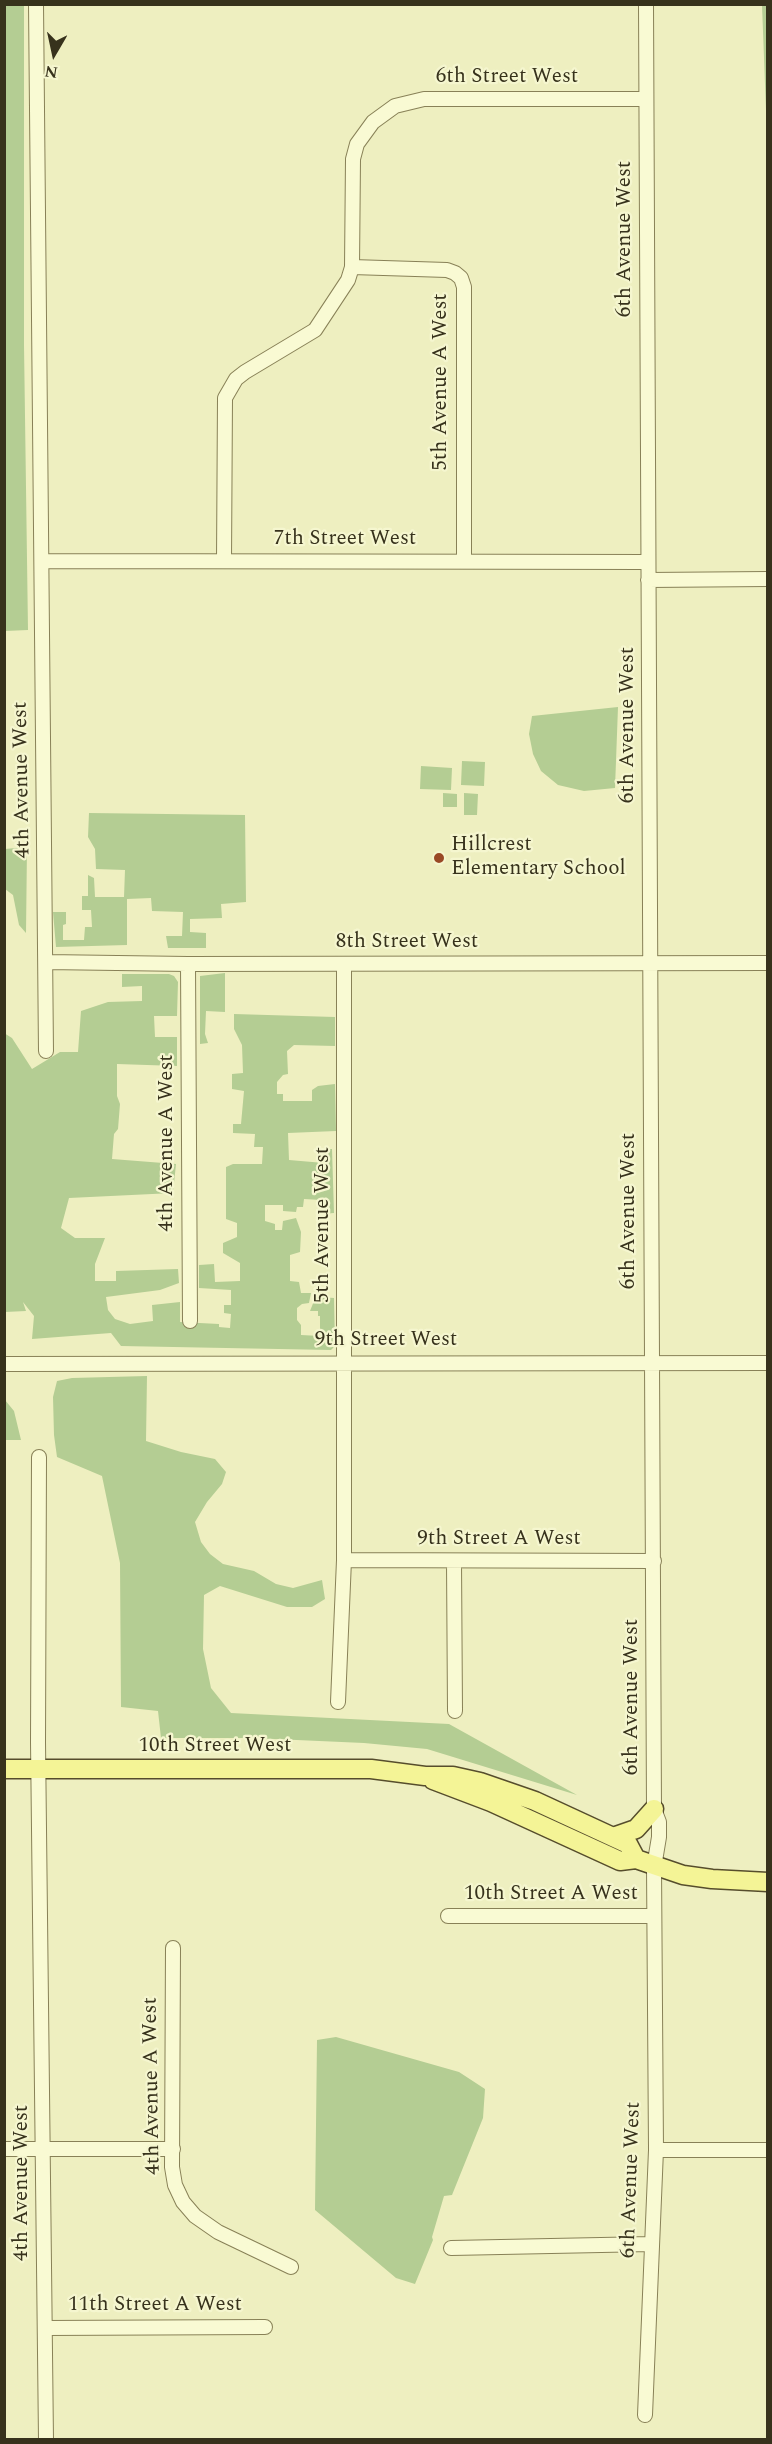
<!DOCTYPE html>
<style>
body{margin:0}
#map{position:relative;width:772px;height:2444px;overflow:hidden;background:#eeefc0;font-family:Spectral,serif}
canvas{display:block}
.frame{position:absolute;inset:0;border:6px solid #37321c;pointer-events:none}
.north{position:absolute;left:24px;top:24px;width:60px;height:60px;-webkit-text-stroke:4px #f5f6cf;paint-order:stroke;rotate:189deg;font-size:16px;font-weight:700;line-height:24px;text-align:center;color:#37321c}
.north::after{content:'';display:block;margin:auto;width:21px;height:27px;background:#37321c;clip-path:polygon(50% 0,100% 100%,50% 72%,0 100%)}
</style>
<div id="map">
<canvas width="772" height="2444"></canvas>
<div class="frame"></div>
<div class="north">N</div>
</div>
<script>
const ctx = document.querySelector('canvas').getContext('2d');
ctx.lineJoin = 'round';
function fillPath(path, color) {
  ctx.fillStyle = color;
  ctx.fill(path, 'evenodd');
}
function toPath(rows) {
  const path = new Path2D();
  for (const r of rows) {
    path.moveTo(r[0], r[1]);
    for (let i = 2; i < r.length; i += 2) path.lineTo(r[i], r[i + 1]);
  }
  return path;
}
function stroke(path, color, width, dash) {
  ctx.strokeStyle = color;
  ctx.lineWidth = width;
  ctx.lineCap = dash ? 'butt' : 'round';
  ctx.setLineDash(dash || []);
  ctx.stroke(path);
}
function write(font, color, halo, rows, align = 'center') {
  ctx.font = font + ' Spectral,serif';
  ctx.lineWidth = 4.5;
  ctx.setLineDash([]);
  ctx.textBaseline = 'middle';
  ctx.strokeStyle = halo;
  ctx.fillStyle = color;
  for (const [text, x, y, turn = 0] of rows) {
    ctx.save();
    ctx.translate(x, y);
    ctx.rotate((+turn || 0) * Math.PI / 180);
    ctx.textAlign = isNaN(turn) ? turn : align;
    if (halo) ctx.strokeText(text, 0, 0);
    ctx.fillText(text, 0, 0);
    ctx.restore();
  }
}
const green = toPath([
 [4,5,24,5,24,345,28,630,5,631],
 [762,5,768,5,767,137],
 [618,707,615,788,584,791,558,785,541,771,533,754,529,734,532,716],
 [462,761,485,762,484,786,461,785],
 [421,766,452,768,451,790,420,789],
 [443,793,457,794,457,807,443,807],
 [464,793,478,794,477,815,464,815],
 [89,813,245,815,246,902,221,904,222,918,190,919,190,932,206,933,206,948,168,948,166,936,182,936,183,912,152,911,151,898,127,899,127,945,56,947,53,912,66,912,66,924,63,925,63,940,84,940,85,927,92,927,91,910,82,910,82,896,88,896,88,875,94,878,95,897,124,897,125,870,96,869,95,849,88,837],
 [27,847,26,933,19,925,13,895,5,889,4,862,5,849],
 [225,973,225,1012,206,1011,205,1034,208,1043,200,1044,200,976],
 [122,974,169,974,174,976,178,982,177,1016,154,1016,155,1037,177,1037,177,1066,117,1064,117,1096,120,1104,118,1129,114,1134,112,1159,176,1164,173,1193,69,1198,61,1228,75,1238,105,1238,95,1264,95,1281,116,1281,116,1271,178,1269,179,1283,160,1290,106,1297,108,1310,115,1319,130,1324,153,1321,152,1305,180,1302,180,1322,219,1324,219,1327,230,1328,231,1314,224,1313,224,1305,231,1305,231,1290,199,1288,199,1265,214,1264,215,1282,240,1281,240,1263,223,1253,223,1243,237,1237,237,1223,226,1219,226,1167,233,1164,262,1164,263,1147,254,1147,255,1134,233,1133,233,1124,241,1124,244,1091,232,1089,232,1074,243,1073,242,1045,234,1029,234,1014,335,1017,335,1046,294,1045,287,1051,288,1074,283,1075,277,1082,277,1094,283,1094,283,1101,312,1101,312,1090,318,1086,335,1084,336,1131,288,1133,289,1160,324,1163,325,1156,319,1156,319,1149,332,1149,334,1213,321,1214,321,1200,304,1199,303,1207,297,1207,296,1212,283,1211,283,1205,265,1205,265,1221,275,1224,275,1230,282,1230,283,1221,296,1218,301,1232,300,1252,290,1255,290,1281,299,1282,301,1293,311,1293,309,1303,302,1304,297,1308,297,1320,301,1325,301,1335,320,1336,320,1316,318,1316,318,1311,310,1311,314,1301,319,1297,334,1298,335,1346,331,1350,121,1346,111,1333,32,1339,34,1316,23,1302,26,1311,5,1312,4,1033,12,1038,32,1069,60,1052,78,1052,81,1011,108,1002,142,1001,142,986,122,987],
 [147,1376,146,1441,181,1452,215,1459,226,1472,222,1484,207,1502,195,1522,201,1542,210,1554,223,1564,254,1571,276,1584,293,1588,322,1580,325,1599,312,1607,287,1607,220,1586,204,1595,203,1649,211,1688,231,1713,449,1724,577,1795,427,1749,364,1743,252,1738,161,1738,158,1711,121,1707,120,1563,102,1476,57,1457,54,1435,53,1397,57,1381,72,1378],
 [5,1400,14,1411,21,1440,5,1440],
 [336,2037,459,2072,485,2089,483,2118,452,2195,444,2196,432,2237,433,2240,415,2284,396,2278,315,2210,317,2040]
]);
const minor = toPath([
 [36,4,46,1051],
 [352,267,447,270,455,273,461,278,464,287,464,561],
 [224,560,225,398,236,379,245,372,315,330,348,280,352,267,353,159,357,144,373,122,395,106,424,99,646,99],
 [42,561,648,562],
 [648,580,768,579],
 [46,962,188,964,768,963],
 [188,964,190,1321],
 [4,1364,768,1363],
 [39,1457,38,1742,46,2440],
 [344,1560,654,1561],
 [454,1562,455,1711],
 [338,1702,344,1560,344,964],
 [448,1916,653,1916],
 [173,1948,172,2167,175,2185,183,2202,195,2216,218,2232,291,2267],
 [4,2149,173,2149],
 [656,2150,768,2150],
 [451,2248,651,2244],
 [45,2328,265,2327],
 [645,2415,656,2150,654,1867,659,1837,659,1822,654,1809,646,4]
]);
const major = toPath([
 [4,1769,371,1769,425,1776,453,1776,480,1782,535,1801,628,1844,636,1859],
 [433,1780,491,1802,620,1861,636,1859,683,1875,712,1879,768,1882],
 [613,1837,636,1829,654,1809]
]);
const markers = [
 [439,858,6,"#994925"]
];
const streetNames = [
 ["6th Street West",507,78],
 ["6th Avenue West",626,239,-90],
 ["5th Avenue A West",442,382,-90],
 ["7th Street West",345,540],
 ["6th Avenue West",629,725,-90],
 ["4th Avenue West",23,780,-91],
 ["8th Street West",407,943],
 ["4th Avenue A West",168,1143,-90],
 ["6th Avenue West",630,1211,-90],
 ["5th Avenue West",324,1225,-90],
 ["9th Street West",386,1341],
 ["9th Street A West",499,1540],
 ["6th Avenue West",633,1697,-90],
 ["10th Street West",215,1747],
 ["10th Street A West",551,1895],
 ["4th Avenue A West",153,2086,-91],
 ["6th Avenue West",632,2180,-88],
 ["4th Avenue West",23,2183,-90],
 ["11th Street A West",155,2306]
];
const poiNames = [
 ["Hillcrest",451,846],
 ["Elementary School",451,870]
];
fillPath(green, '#b4cd93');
stroke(minor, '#888157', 16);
stroke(major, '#564d2c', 21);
stroke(minor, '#f9fad3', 14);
stroke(major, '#f4f496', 18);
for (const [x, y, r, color] of markers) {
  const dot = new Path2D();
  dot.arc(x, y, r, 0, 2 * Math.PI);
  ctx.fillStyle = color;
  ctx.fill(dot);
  stroke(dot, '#f5f6cf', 2);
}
write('21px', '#37321c', '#f5f6cf', streetNames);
write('21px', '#37321c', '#f5f6cf', poiNames, 'left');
</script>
